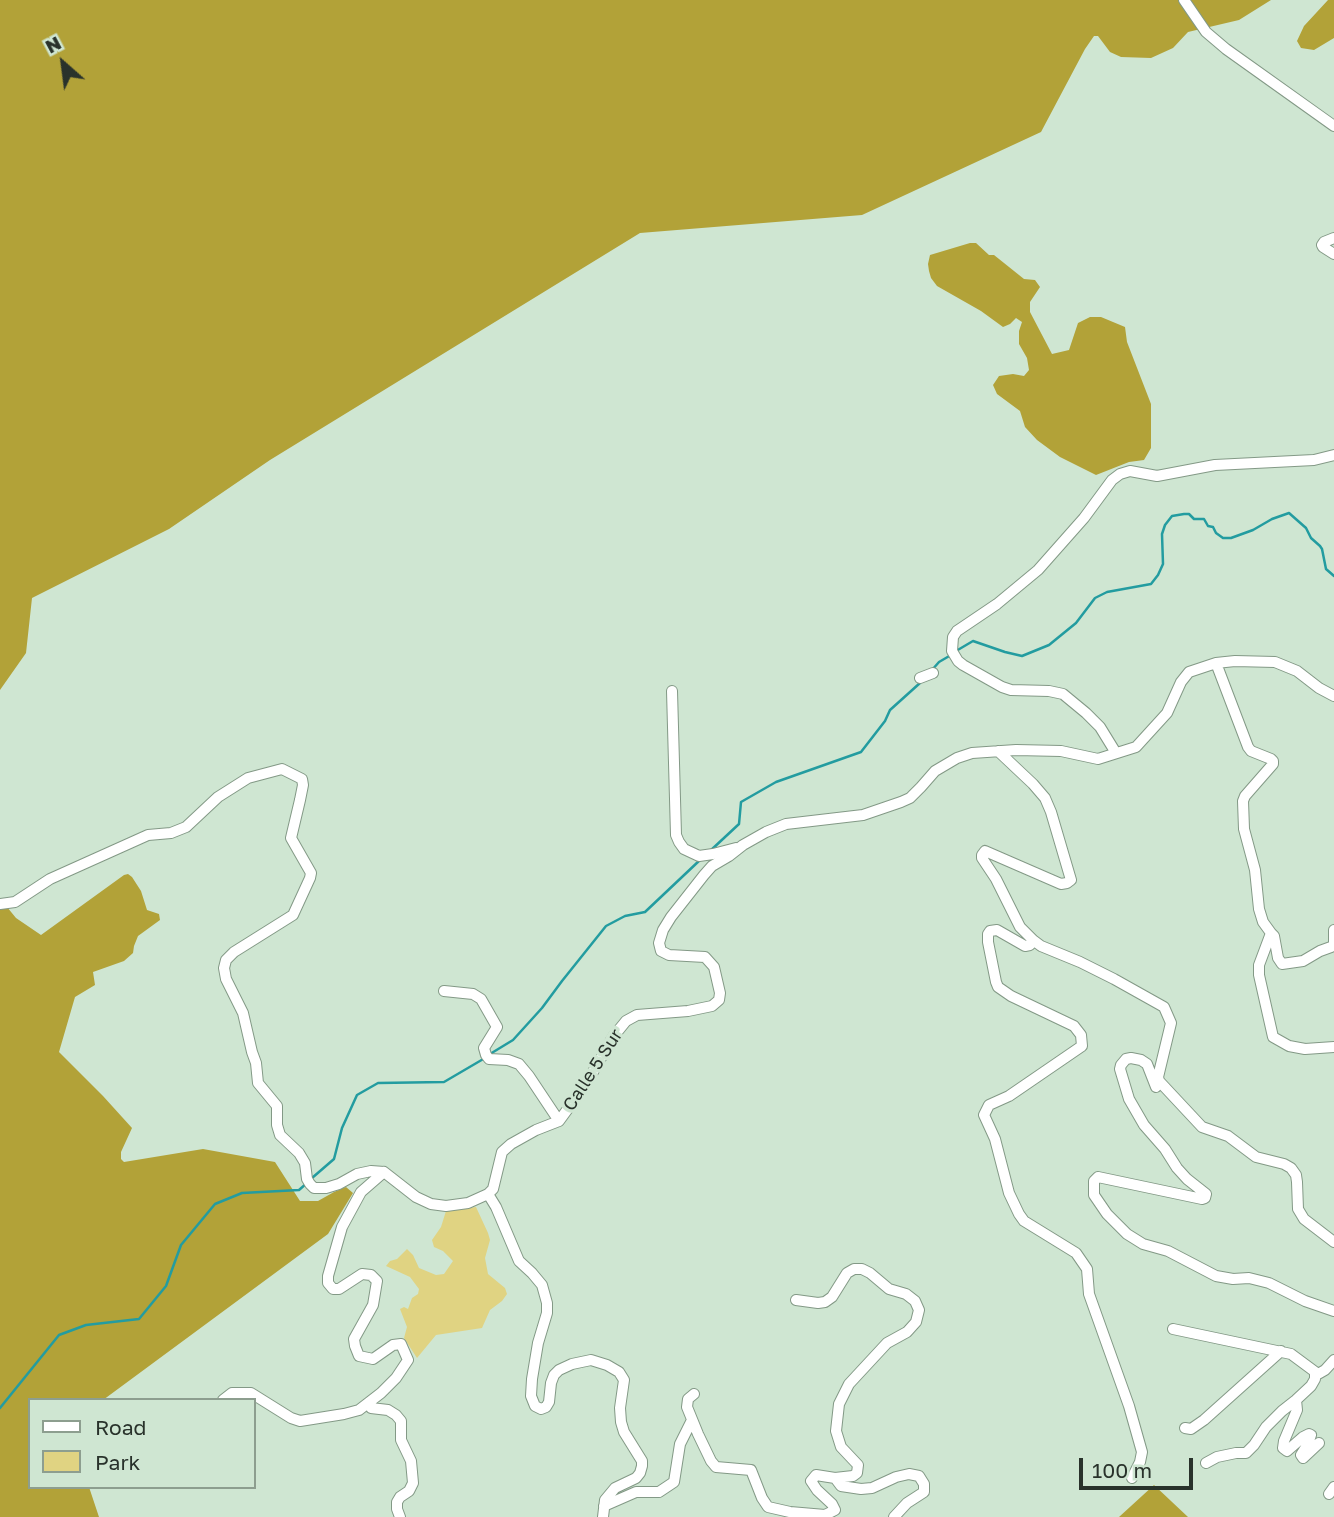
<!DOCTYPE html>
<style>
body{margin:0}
#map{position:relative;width:1334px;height:1517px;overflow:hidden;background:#cfe6d2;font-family:"Golos Text",sans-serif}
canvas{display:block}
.legend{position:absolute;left:28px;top:1398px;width:228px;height:91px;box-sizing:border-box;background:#cfe6d2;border:2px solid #8d9e8f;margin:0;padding:9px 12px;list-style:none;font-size:21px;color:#29322b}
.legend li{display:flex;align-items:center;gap:14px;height:35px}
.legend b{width:35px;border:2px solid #8d9e8f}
.north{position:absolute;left:28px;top:28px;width:70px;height:70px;-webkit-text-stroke:5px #cfe6d2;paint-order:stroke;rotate:332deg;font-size:19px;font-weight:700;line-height:28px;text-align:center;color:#29322b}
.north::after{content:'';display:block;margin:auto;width:24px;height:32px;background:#29322b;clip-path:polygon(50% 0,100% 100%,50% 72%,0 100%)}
.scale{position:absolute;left:1079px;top:1458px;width:114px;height:32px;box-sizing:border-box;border:4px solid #29322b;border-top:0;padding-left:9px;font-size:21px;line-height:24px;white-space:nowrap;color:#29322b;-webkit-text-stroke:5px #cfe6d2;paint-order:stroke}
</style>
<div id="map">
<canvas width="1334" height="1517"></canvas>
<ul class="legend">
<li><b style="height:9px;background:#fff"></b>Road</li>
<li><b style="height:19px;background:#e0d382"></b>Park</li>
</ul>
<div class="north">N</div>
<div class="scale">100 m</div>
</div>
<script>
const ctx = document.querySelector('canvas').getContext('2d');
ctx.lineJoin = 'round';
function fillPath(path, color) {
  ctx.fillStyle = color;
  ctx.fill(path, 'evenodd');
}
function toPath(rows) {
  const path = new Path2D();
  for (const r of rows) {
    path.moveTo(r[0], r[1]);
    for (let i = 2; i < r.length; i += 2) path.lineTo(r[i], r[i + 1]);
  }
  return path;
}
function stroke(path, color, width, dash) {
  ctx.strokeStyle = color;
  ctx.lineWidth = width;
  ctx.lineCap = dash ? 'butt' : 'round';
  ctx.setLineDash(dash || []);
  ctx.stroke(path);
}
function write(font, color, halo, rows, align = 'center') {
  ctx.font = font + ' "Golos Text",sans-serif';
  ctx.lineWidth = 7;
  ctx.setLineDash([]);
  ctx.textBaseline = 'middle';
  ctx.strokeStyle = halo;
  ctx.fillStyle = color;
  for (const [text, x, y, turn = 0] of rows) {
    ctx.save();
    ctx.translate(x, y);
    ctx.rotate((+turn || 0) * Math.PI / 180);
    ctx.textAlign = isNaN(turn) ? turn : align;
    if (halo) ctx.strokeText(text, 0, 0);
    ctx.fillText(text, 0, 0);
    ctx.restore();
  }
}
const green = toPath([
 [476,1207,488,1233,490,1240,485,1258,488,1274,505,1288,507,1294,502,1301,490,1310,482,1328,436,1335,417,1358,404,1338,407,1327,400,1309,404,1307,408,1309,412,1298,418,1294,419,1289,410,1277,386,1266,390,1261,397,1259,407,1249,413,1255,419,1268,436,1275,444,1274,453,1261,443,1251,434,1247,432,1240,441,1227,446,1211]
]);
const forest = toPath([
 [0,0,1271,0,1239,20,1188,32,1173,48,1151,58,1121,57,1110,52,1098,36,1094,36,1085,49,1041,132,862,215,640,233,270,460,169,529,32,598,26,653,0,690],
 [1328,0,1334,0,1334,38,1314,50,1301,48,1297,41,1304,26],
 [970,243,976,243,989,255,994,255,1024,279,1035,280,1040,287,1030,302,1030,312,1052,354,1069,350,1078,323,1090,317,1101,317,1125,327,1127,342,1151,404,1151,448,1144,460,1129,462,1096,475,1060,457,1037,440,1025,427,1020,411,997,394,993,385,999,376,1013,374,1024,376,1029,370,1027,358,1019,344,1019,331,1022,322,1016,318,1010,324,1003,327,981,311,937,286,931,278,929,271,928,264,930,255],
 [128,874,132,877,141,891,147,910,159,914,160,920,138,936,134,946,133,953,124,961,93,972,95,985,75,997,59,1052,103,1096,132,1128,121,1152,121,1159,124,1162,203,1149,275,1162,300,1201,318,1201,334,1192,346,1187,353,1193,328,1234,103,1400,30,1400,30,1487,89,1487,99,1517,0,1517,0,908,7,907,16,918,41,935,124,875],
 [1154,1485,1188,1517,1119,1517]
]);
const stream = toPath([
 [956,651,973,641,1005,652,1022,656,1049,645,1076,623,1095,598,1107,592,1151,584,1158,575,1163,564,1162,534,1165,525,1172,516,1184,514,1189,514,1194,519,1204,519,1208,526,1213,527,1216,533,1223,538,1231,538,1253,530,1272,519,1289,513,1306,528,1311,538,1320,546,1322,549,1326,569,1334,576],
 [932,670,939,662,951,655],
 [710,851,739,824,741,802,776,782,861,752,885,721,890,710,920,683],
 [490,1054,513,1040,542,1008,562,981,606,926,625,916,645,912,700,860],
 [312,1178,334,1159,342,1128,357,1095,378,1083,444,1082,485,1058],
 [0,1408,59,1335,86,1325,139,1319,166,1286,181,1245,215,1204,242,1193,299,1190,307,1183]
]);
const minor = toPath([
 [1184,0,1206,32,1226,49,1334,126],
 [1334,238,1324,242,1322,245,1323,247,1334,254],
 [1216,663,1248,747,1251,751,1271,759,1273,761,1273,764,1245,796,1243,801,1244,829,1255,870,1259,909,1263,922,1271,933,1259,965,1259,975,1273,1037,1289,1046,1305,1049,1334,1047],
 [920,678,933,673],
 [672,691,676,835,679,842,684,849,699,856,713,854,736,848],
 [998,751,1033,784,1045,798,1051,812,1071,880,1067,883,1061,884,985,851,982,855,982,858,996,879,1020,927,1033,940,1041,946,1080,962,1114,979,1164,1007,1171,1023,1158,1077,1159,1081,1202,1127,1228,1136,1256,1157,1284,1164,1291,1168,1296,1175,1297,1182,1298,1209,1304,1219,1334,1242],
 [1116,753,1100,727,1086,713,1063,694,1049,691,1011,690,1002,687,963,665,958,661,952,651,953,637,957,631,997,604,1038,570,1084,518,1112,480,1120,474,1130,471,1157,476,1215,465,1314,460,1334,455],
 [0,904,15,902,50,879,148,835,171,833,186,827,218,797,248,778,282,769,302,779,303,785,300,800,291,838,311,873,310,878,293,915,234,952,226,960,224,968,226,979,243,1013,252,1052,256,1063,258,1083,277,1106,277,1125,280,1135,299,1153,305,1163,307,1179,310,1184,314,1188,326,1188,339,1184,357,1174,371,1171,384,1172],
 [1271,933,1274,936,1278,958,1282,964,1303,961,1320,951,1331,947,1334,945,1334,930],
 [1033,940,1030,945,1025,946,997,930,990,931,988,934,988,942,996,982,998,987,1011,996,1074,1026,1081,1035,1082,1046,1009,1096,989,1105,984,1115,995,1139,1009,1193,1019,1214,1024,1221,1076,1253,1087,1269,1089,1294,1129,1406,1142,1452,1140,1462,1132,1478],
 [444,991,473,994,481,999,497,1027,484,1048,486,1055,489,1059,508,1060,519,1064,529,1076,559,1121],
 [1156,1087,1147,1064,1141,1060,1131,1058,1126,1059,1121,1065,1120,1069,1129,1099,1144,1125,1165,1149,1177,1168,1187,1179,1206,1194,1205,1198,1202,1199,1098,1177,1094,1181,1094,1195,1107,1214,1127,1234,1143,1244,1168,1251,1216,1276,1233,1279,1249,1278,1269,1283,1305,1301,1334,1311],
 [488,1194,496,1207,519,1261,532,1273,542,1285,547,1303,547,1313,538,1343,532,1379,531,1396,535,1406,541,1409,546,1407,549,1402,551,1383,554,1375,559,1370,572,1364,591,1360,607,1365,619,1372,624,1380,620,1408,621,1422,624,1432,642,1461,642,1466,640,1473,636,1478,615,1488,605,1500,603,1517],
 [796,1300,818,1303,825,1302,832,1297,847,1273,854,1269,862,1269,870,1273,889,1289,906,1294,915,1301,919,1310,916,1322,907,1332,887,1343,849,1384,839,1404,836,1431,841,1447,858,1465,857,1473,853,1476,835,1478,841,1486,861,1489,872,1488,896,1477,909,1474,919,1476,924,1484,924,1492,907,1503,894,1517],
 [1173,1329,1291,1354,1318,1374,1325,1370,1334,1360],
 [694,1394,688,1399,687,1407,698,1434,711,1461,716,1467,751,1470,762,1498,768,1507,790,1512,825,1515,835,1510,832,1504,817,1490,811,1481,816,1475,835,1478],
 [223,1400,232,1393,251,1393,291,1418,300,1421,344,1414,359,1410,381,1393,396,1378,408,1360,401,1344,393,1345,373,1359,359,1356,355,1346,354,1339,373,1305,377,1281,371,1275,362,1274,339,1289,333,1289,328,1283,328,1276,342,1227,361,1192,384,1172,416,1197,431,1204,446,1206,468,1203,488,1194,493,1189,502,1152,511,1144,536,1130,559,1121,586,1084,613,1037,626,1021,637,1015,688,1011,712,1006,719,1000,720,993,714,967,705,957,669,955,661,951,659,943,663,930,671,917,704,875,712,866,729,856,743,845,766,832,786,824,863,815,901,802,910,798,921,787,935,771,957,758,972,753,1016,750,1061,751,1098,759,1136,747,1167,713,1181,682,1189,672,1216,663,1235,661,1275,662,1297,671,1319,688,1334,696],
 [1296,1400,1297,1410,1284,1441,1283,1448,1287,1451,1303,1437,1309,1434,1311,1435,1308,1444,1301,1455,1303,1458,1319,1443],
 [369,1403,371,1408,388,1410,396,1415,401,1421,401,1440,411,1461,413,1483,409,1491,400,1497,397,1502,397,1509,400,1517],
 [1185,1428,1191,1429,1204,1420,1281,1351],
 [1206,1463,1217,1457,1236,1453,1246,1453,1254,1445,1266,1427,1282,1411,1296,1400,1311,1386,1315,1379,1315,1373],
 [1329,1494,1334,1487],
 [604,1506,636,1492,659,1492,674,1482,680,1444,692,1420]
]);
const streetNames = [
 ["Calle 5 Sur",593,1070,-57]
];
fillPath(green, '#e0d382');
fillPath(forest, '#b2a238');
stroke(stream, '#239ca0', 2.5);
stroke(minor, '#839986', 12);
stroke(minor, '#fff', 10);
write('18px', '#29322b', '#cfe6d2', streetNames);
</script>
